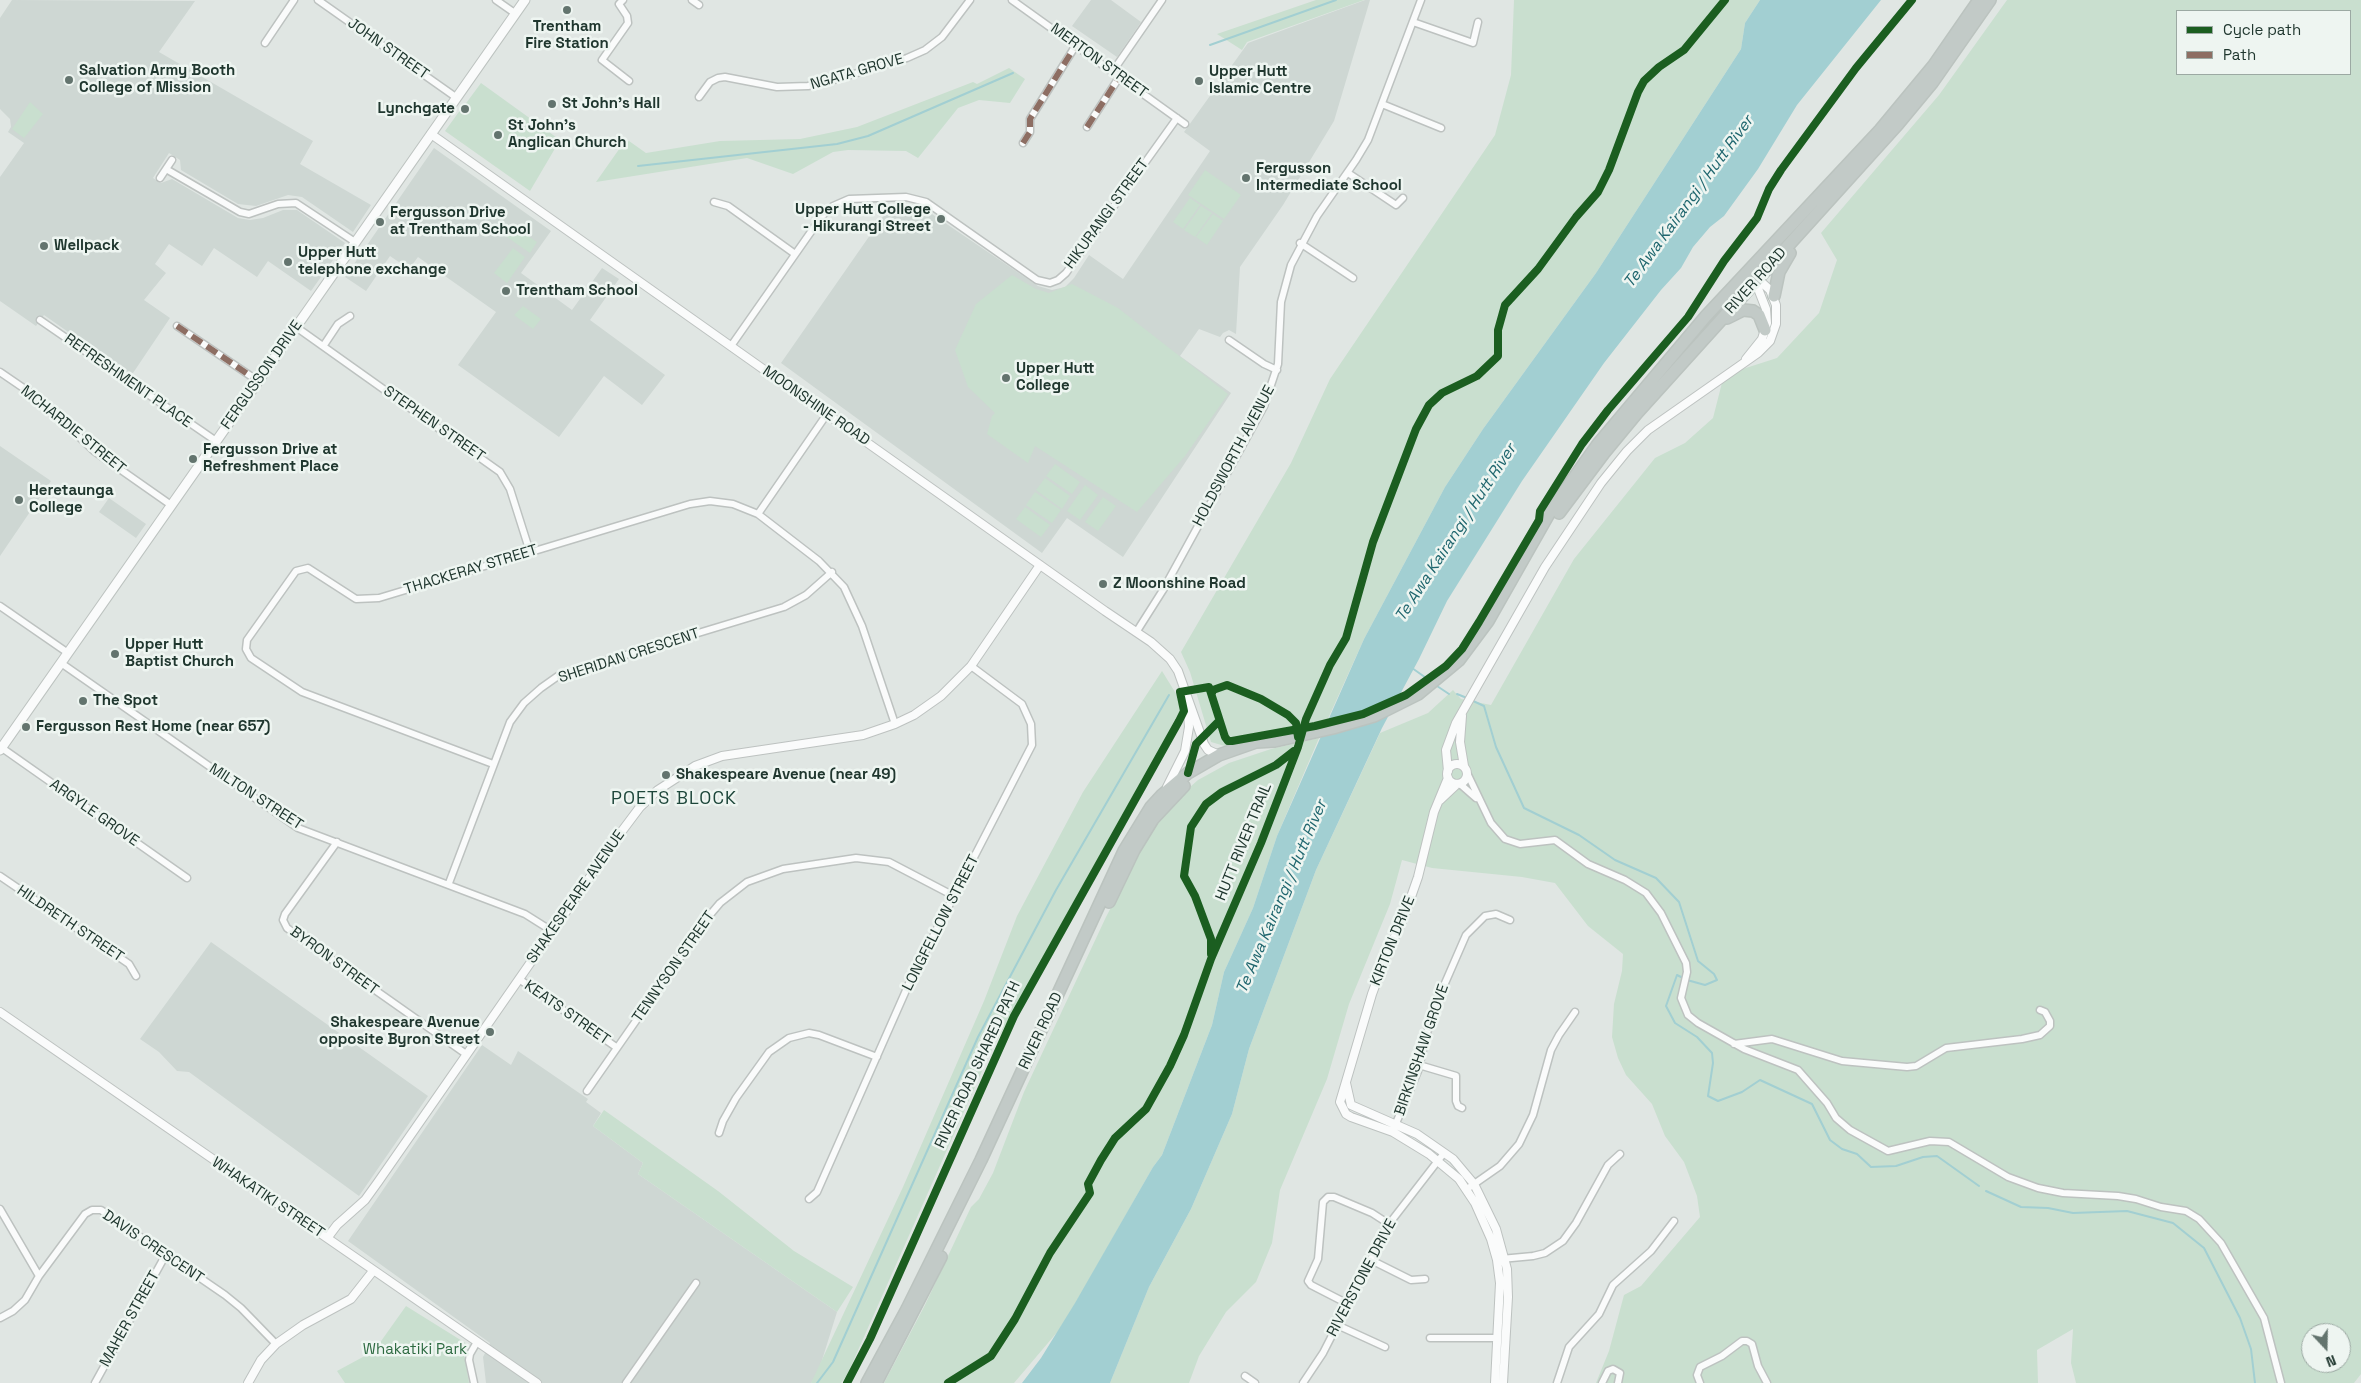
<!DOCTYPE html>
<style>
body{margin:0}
#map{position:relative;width:2361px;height:1383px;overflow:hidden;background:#e0e6e3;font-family:"Space Grotesk",sans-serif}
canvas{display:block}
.legend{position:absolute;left:2176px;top:10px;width:175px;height:65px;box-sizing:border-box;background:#eef5f1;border:1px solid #9ca9a3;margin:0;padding:6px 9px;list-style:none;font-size:15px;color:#20372f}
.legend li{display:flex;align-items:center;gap:10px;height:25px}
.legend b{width:25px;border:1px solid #9ca9a3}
.north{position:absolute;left:2301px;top:1323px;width:50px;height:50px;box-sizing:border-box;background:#eef5f1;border:1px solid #9ca9a3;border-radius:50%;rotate:159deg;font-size:14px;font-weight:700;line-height:20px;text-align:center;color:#20372f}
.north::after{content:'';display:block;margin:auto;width:18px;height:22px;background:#63746e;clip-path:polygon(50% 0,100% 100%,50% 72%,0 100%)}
</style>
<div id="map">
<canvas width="2361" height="1383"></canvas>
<ul class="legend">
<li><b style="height:6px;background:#1b5e20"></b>Cycle path</li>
<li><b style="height:6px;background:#8d6e63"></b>Path</li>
</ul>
<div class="north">N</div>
</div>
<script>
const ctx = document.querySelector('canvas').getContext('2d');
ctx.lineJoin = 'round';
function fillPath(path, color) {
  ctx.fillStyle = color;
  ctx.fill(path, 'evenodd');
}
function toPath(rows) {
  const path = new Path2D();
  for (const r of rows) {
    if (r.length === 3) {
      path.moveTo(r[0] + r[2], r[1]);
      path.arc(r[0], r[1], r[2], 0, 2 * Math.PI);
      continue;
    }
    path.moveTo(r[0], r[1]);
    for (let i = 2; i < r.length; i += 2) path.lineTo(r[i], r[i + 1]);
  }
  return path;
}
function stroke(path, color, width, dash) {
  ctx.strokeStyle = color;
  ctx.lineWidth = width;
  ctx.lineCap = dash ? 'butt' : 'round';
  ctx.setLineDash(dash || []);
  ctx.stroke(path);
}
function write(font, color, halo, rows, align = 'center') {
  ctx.font = font + ' "Space Grotesk",sans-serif';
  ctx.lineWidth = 5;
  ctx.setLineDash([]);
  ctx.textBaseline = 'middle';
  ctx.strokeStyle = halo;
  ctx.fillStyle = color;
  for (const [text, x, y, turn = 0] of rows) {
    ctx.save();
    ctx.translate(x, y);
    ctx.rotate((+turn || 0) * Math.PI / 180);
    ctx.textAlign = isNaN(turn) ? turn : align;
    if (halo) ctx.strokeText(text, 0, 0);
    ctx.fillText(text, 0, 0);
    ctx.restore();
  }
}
const built = toPath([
 [12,0,195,1,159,52,313,141,300,164,371,205,353,232,302,197,288,195,256,206,238,204,181,170,180,160,169,153,153,178,161,183,172,179,238,218,250,220,263,218,283,210,297,210,345,243,311,291,268,261,257,277,214,248,202,266,169,244,155,264,166,273,144,300,170,318,131,376,44,315,36,326,0,301,0,177,24,143,8,132,11,127,10,119,0,109,0,18],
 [1091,0,1111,0,1141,22,1117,57,1072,26],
 [1365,0,1370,0,1334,121,1283,205,1240,267,1236,334,1229,330,1223,333,1220,337,1199,329,1180,356,1231,393,1123,557,1067,518,1042,553,781,363,891,205,912,205,926,210,1038,286,1052,290,1065,287,1074,278,1089,255,1123,279,1210,151,1184,132,1248,43],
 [434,148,551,231,521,273,572,310,602,268,619,279,590,320,665,375,642,405,604,376,559,437,458,365,496,312,418,257,409,269,390,256,366,291,345,277],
 [0,446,51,481,0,556],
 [109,498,146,524,136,538,99,512],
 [211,942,428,1096,359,1196,189,1072,177,1071,159,1052,140,1039],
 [482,1045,511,1065,518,1051,588,1099,586,1102,601,1113,593,1126,643,1163,638,1174,837,1312,818,1373,811,1383,486,1383,483,1357,490,1343,348,1241]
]);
const green = toPath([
 [1316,0,1364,0,1247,42,1242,50,1217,34],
 [1514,0,1760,0,1745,23,1741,49,1596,273,1483,429,1445,487,1364,639,1326,723,1282,732,1228,747,1211,742,1190,672,1181,652,1291,463,1330,379,1495,135,1511,75],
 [2007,0,2361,0,2361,1374,2354,1383,2076,1383,2071,1363,2073,1329,2037,1350,2038,1383,1596,1383,1609,1351,1624,1295,1641,1286,1700,1217,1697,1196,1684,1162,1665,1136,1652,1104,1626,1075,1618,1058,1612,1037,1614,1004,1622,971,1623,954,1588,926,1555,883,1522,877,1432,868,1402,860,1390,904,1349,1004,1327,1079,1280,1190,1272,1243,1256,1282,1226,1312,1199,1356,1189,1383,1110,1383,1149,1287,1191,1209,1232,1114,1249,1049,1316,870,1380,733,1428,713,1453,690,1461,699,1491,705,1574,559,1655,458,1685,443,1713,418,1724,375,1777,358,1819,313,1837,260,1821,233,1939,95],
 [2177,11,2350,11,2350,74,2177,74],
 [2311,1333,2341,1333,2341,1363,2311,1363],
 [1009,68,1025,79,1010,103,979,100,958,108,918,158,906,151,848,150,833,152,793,174,747,158,596,182,622,145,629,141,646,153,720,141,800,139,857,127,973,82,977,84],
 [481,83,560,140,530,191,445,131,461,109,465,113,468,109,464,106],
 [30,102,43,114,24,138,12,129],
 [1205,170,1241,195,1224,219,1188,195],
 [1190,198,1200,205,1183,229,1173,222],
 [1201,206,1212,213,1195,237,1184,230],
 [1213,214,1223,221,1207,245,1196,237],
 [511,225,537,242,530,253,504,235],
 [513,248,525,257,507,283,494,273],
 [1012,275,1036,289,1049,293,1072,284,1118,308,1228,394,1185,456,1137,512,1035,446,1028,463,987,434,992,416,995,413,968,387,955,350,976,304],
 [523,306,541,319,533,329,514,315],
 [1055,464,1080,482,1072,494,1046,476],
 [1045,478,1070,496,1062,509,1036,490],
 [1085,485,1098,495,1080,520,1067,511],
 [1035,492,1061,510,1052,523,1026,505],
 [1103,497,1116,506,1098,531,1085,522],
 [1025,507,1050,525,1041,537,1016,519],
 [1162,671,1183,705,990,1053,847,1375,841,1383,811,1383,903,1187,984,1001,1017,916,1083,792],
 [1319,738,1277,836,1253,908,1224,972,1212,1025,1162,1155,1153,1167,1081,1294,1059,1330,1014,1383,884,1383,925,1305,971,1207,979,1199,993,1173,1024,1092,1106,917,1154,825,1173,802,1198,780,1229,763,1271,749],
 [604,1110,718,1191,794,1251,853,1287,837,1312,638,1174,643,1163,593,1126],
 [406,1306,467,1344,464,1353,469,1383,345,1383,337,1371,374,1351]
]);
const water = toPath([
 [1760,0,1881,0,1797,105,1758,169,1724,216,1710,227,1693,247,1681,268,1661,290,1604,363,1522,481,1447,601,1419,659,1382,728,1316,870,1249,1049,1232,1114,1191,1209,1149,1287,1110,1383,1022,1383,1041,1358,1075,1303,1153,1167,1162,1155,1212,1025,1224,972,1253,908,1277,836,1364,639,1445,487,1483,429,1596,273,1741,49,1745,23]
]);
const stream = toPath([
 [1210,45,1336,0],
 [638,166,837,144,868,136,1013,73],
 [1412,668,1429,680],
 [1434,684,1449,694],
 [1457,694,1467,698],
 [1471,700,1484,706,1496,747,1524,808,1579,835,1615,860,1656,878,1679,902,1698,961,1714,974,1717,980,1705,985,1687,980],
 [1683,978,1677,975,1666,1006,1675,1023,1697,1037,1712,1053,1713,1063,1708,1096,1718,1101,1742,1092,1760,1080,1812,1104,1830,1140,1842,1149,1857,1154,1871,1167,1896,1166,1923,1157,1937,1156,1979,1186],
 [1986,1191,2021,1207,2048,1208,2073,1213,2127,1211,2173,1223,2204,1248,2240,1318,2251,1349,2255,1383],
 [817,1383,833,1362,978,1037,1056,890,1169,695]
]);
const minor = toPath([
 [318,0,457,98],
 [496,0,516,14],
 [623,0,619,4,627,16,628,23,602,60,629,81],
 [692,0,699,5],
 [1012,0,1185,124],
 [1413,22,1473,43,1478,22],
 [265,43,294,0],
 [1113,71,1162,0],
 [699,97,710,82,718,78,725,77,777,87,808,86,827,82,907,58,925,50,942,37,970,0],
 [1382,104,1441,128],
 [1087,127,1120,76],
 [1023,143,1030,132,1030,119,1076,45],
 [166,169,240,212,249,214,278,204,296,203,355,242],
 [1348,173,1396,205,1403,198],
 [160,178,172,160],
 [714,202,728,206,795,254],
 [1300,243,1353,278],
 [40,320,216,441],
 [177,326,258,381],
 [296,327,500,472,510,489,530,552],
 [1229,340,1264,364,1277,370],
 [324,345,338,324,350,316],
 [731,346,822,216,833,206,849,199,906,197,926,202,1037,280,1050,283,1058,280,1066,273,1177,118],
 [0,372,38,398,94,451,171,505],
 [758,514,827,414],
 [0,606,68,653],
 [1137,631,1163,590,1264,406,1278,364,1281,302,1291,265,1317,216,1356,160,1368,140,1421,0],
 [61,663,298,828,525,914,552,931],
 [2,748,187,878],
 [493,764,302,692,251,658,246,649,247,640,296,571,308,568,356,599,379,598,690,504,710,501,733,504,758,514,819,561,844,587,862,626,895,724],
 [1468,775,1491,823,1505,839,1520,844,1555,840,1588,864,1625,880,1646,893,1661,913,1686,963,1687,972,1681,998,1688,1015,1698,1023,1744,1049,1798,1070,1827,1103,1836,1118,1850,1130,1888,1151,1930,1141,1949,1142,2008,1177,2038,1188,2063,1193,2118,1196,2136,1199,2161,1207,2186,1211,2199,1219,2221,1243,2264,1318,2281,1383],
 [1460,784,1476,798],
 [337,842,285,914,283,920,287,928,466,1054],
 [0,876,129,964,136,976],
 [449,883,510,722,524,703,541,688,558,676,573,671,784,607,806,595,832,572],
 [519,979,616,1047],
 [1734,1044,1772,1039,1842,1061,1907,1067,1916,1066,1946,1048,2022,1039,2040,1035,2050,1026,2050,1021,2045,1012,2040,1010],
 [1419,1065,1456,1076,1456,1101,1458,1106,1462,1108],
 [587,1091,709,916,720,903,747,882,783,869,856,858,889,862,954,896],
 [1394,1128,1418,1071,1432,1013,1466,935,1485,916,1496,914,1510,920],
 [719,1133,723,1121,736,1098,769,1052,789,1038,809,1033,819,1035,877,1057],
 [1467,1189,1500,1166,1519,1144,1533,1115,1551,1050,1559,1035,1575,1012],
 [809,1199,817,1192,911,979,1032,745,1031,724,1022,704,971,666],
 [0,1209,39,1276],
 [1501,1259,1533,1256,1545,1253,1563,1241,1576,1223,1608,1165,1620,1154],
 [1371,1260,1411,1280,1425,1279],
 [1348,1304,1311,1285,1308,1281,1318,1259,1323,1202,1328,1197,1334,1197,1372,1213,1389,1224],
 [0,1318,13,1311,25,1300,39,1276,85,1214,92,1210,101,1210,225,1295,241,1308,276,1344],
 [1337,1325,1385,1347],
 [1430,1338,1498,1338],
 [1245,1376,1255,1383],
 [95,1383,165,1256],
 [474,1383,469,1360,470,1354,477,1342],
 [626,1383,696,1283],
 [1303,1383,1323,1353,1389,1224,1444,1153],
 [1557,1383,1569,1347,1599,1314,1613,1285,1651,1251,1674,1221],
 [1602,1383,1608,1371,1613,1369,1620,1373,1618,1383],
 [1700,1383,1697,1375,1700,1367,1722,1356,1742,1341,1747,1341,1752,1344,1758,1366,1767,1383]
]);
const tertiary = toPath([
 [431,134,1105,611,1151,642,1170,659,1178,671,1204,744,1208,750,1219,755],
 [1462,716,1460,742,1464,766],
 [1457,774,10],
 [1448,771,1446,750,1456,723,1545,567,1601,483,1627,451,1648,430,1758,353,1770,341,1776,324,1776,305,1770,290,1759,280,1757,281,1757,286,1766,309,1767,323,1762,339,1746,359],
 [1448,778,1434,812,1418,877,1404,917,1386,956,1372,994,1340,1102,1346,1114,1351,1117,1393,1132,1429,1154,1459,1179,1475,1203,1491,1239,1497,1260,1500,1283,1495,1383],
 [1167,787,1185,751,1189,727,1187,700],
 [1440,800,1457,784],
 [0,1012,537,1383],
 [1346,1083,1351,1105,1417,1134,1453,1159,1474,1184,1496,1229,1507,1269,1508,1297,1503,1383],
 [328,1237,337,1225,365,1200,378,1182,622,831,640,807,658,790,695,766,722,756,863,735,895,724,914,715,941,696,971,666,1040,565],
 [248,1383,261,1360,276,1344,303,1325,351,1299,373,1271]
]);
const secondary = toPath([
 [0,750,525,0]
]);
const trunk = toPath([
 [1774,296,1779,272,1790,253],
 [1727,318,1743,310,1753,311,1759,315,1765,330],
 [1559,513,1604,453,1637,413,1898,124,1932,83,1990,0],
 [1109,902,1134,850,1153,819,1184,786],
 [867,1383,907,1309,981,1160,1124,851,1151,807,1162,795,1188,773,1219,755,1256,742,1275,741,1333,728,1374,716,1418,694,1459,660,1488,621,1551,510,1598,444,1706,316,1880,130,1934,65,1979,0],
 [876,1383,941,1257]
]);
const quiet = toPath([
 [1087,127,1120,76],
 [1023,143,1030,132,1030,119,1076,45],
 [177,326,258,381]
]);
const cycleway = toPath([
 [1212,693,1213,690,1227,685,1261,699,1288,715,1296,723,1298,737],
 [1188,773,1196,744,1219,721],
 [1211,954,1211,939,1195,896,1184,876,1191,827,1206,804,1222,792,1276,765,1294,751],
 [847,1383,870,1339,1014,1016,1179,721,1184,711,1180,692,1209,687,1225,737,1228,741,1232,741,1315,726,1363,714,1406,695,1446,666,1462,649,1479,622,1539,520,1540,511,1582,444,1608,410,1688,317,1724,261,1757,218,1769,189,1781,170,1856,68,1912,0],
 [948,1383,991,1356,1015,1319,1050,1253,1090,1193,1088,1184,1101,1160,1115,1138,1146,1109,1170,1066,1184,1035,1211,959,1261,843,1298,747,1306,719,1330,665,1346,638,1373,542,1416,429,1429,405,1442,393,1477,376,1498,356,1498,330,1505,305,1538,269,1576,217,1598,192,1609,170,1638,92,1644,81,1659,67,1684,50,1725,0]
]);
const markers = [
 [567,10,5,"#63746e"],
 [69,80,5,"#63746e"],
 [1199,81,5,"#63746e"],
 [552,104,5,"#63746e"],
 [465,109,5,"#63746e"],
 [498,135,5,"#63746e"],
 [1246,178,5,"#63746e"],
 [941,219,5,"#63746e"],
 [380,222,5,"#63746e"],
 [44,246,5,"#63746e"],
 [288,262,5,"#63746e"],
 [506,291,5,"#63746e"],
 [1006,378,5,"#63746e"],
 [193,459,5,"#63746e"],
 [19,500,5,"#63746e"],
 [1103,584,5,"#63746e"],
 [115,654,5,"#63746e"],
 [83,701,5,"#63746e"],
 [26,727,5,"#63746e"],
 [666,775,5,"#63746e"],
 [490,1032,5,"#63746e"]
];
const poiNames = [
 ["Trentham",567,27,"center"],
 ["Fire Station",567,44,"center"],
 ["Salvation Army Booth",79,71],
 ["College of Mission",79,88],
 ["Upper Hutt",1209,72],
 ["Islamic Centre",1209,89],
 ["St John's Hall",562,104],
 ["Lynchgate",455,109,"right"],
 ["St John's",508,126],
 ["Anglican Church",508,143],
 ["Fergusson",1256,169],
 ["Intermediate School",1256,186],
 ["Upper Hutt College",931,210,"right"],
 ["- Hikurangi Street",931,227,"right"],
 ["Fergusson Drive",390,213],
 ["at Trentham School",390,230],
 ["Wellpack",54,246],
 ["Upper Hutt",298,253],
 ["telephone exchange",298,270],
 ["Trentham School",516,291],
 ["Upper Hutt",1016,369],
 ["College",1016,386],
 ["Fergusson Drive at",203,450],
 ["Refreshment Place",203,467],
 ["Heretaunga",29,491],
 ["College",29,508],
 ["Z Moonshine Road",1113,584],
 ["Upper Hutt",125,645],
 ["Baptist Church",125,662],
 ["The Spot",93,701],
 ["Fergusson Rest Home (near 657)",36,727],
 ["Shakespeare Avenue (near 49)",676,775],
 ["Shakespeare Avenue",480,1023,"right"],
 ["opposite Byron Street",480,1040,"right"]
];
const streetNames = [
 ["JOHN STREET",388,49,35],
 ["MERTON STREET",1099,61,36],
 ["NGATA GROVE",857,72,-16],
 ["HIKURANGI STREET",1107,214,-54],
 ["RIVER ROAD",1756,281,-48],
 ["FERGUSSON DRIVE",262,375,-55],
 ["REFRESHMENT PLACE",128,381,35],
 ["MOONSHINE ROAD",816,406,35],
 ["STEPHEN STREET",434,424,35],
 ["MCHARDIE STREET",73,430,39],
 ["HOLDSWORTH AVENUE",1234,456,-62],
 ["THACKERAY STREET",471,570,-17],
 ["SHERIDAN CRESCENT",629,656,-18],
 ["MILTON STREET",256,797,33],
 ["ARGYLE GROVE",94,813,35],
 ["HUTT RIVER TRAIL",1244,842,-68],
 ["SHAKESPEARE AVENUE",576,897,-55],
 ["LONGFELLOW STREET",941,923,-63],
 ["HILDRETH STREET",70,924,34],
 ["KIRTON DRIVE",1393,941,-68],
 ["BYRON STREET",334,961,36],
 ["TENNYSON STREET",674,967,-55],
 ["KEATS STREET",567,1013,35],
 ["RIVER ROAD",1041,1031,-65],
 ["BIRKINSHAW GROVE",1422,1050,-71],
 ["RIVER ROAD SHARED PATH",978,1065,-65],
 ["WHAKATIKI STREET",268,1198,34],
 ["DAVIS CRESCENT",153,1247,34],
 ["RIVERSTONE DRIVE",1362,1278,-62],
 ["MAHER STREET",130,1319,-61]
];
const parkNames = [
 ["Whakatiki Park",415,1350]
];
const waterNames = [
 ["Te Awa Kairangi / Hutt River",1689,202,-54],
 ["Te Awa Kairangi / Hutt River",1456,533,-57],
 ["Te Awa Kairangi / Hutt River",1282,897,-67]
];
const quarterNames = [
 ["POETS BLOCK",674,799]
];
fillPath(built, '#ced7d3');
fillPath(green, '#c9dfcf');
fillPath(water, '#a2cfd2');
stroke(stream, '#a2cfd2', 2);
stroke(minor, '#bdc2c0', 9);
stroke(tertiary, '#bdc2c0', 10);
stroke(secondary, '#bdc3c0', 11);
stroke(trunk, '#bbc3bf', 14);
stroke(minor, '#fafbfb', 6);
stroke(tertiary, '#fafbfb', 8);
stroke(secondary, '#fafbfb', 9);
stroke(trunk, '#c2cac7', 11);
stroke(quiet, '#8d6e63', 6, [12, 6]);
stroke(cycleway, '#1b5e20', 8);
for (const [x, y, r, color] of markers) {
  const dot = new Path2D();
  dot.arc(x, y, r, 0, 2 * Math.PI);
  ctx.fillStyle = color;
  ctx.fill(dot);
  stroke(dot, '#eef5f1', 2);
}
write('bold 15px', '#20372f', '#eef5f1', poiNames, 'left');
write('15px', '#20372f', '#eef5f1', streetNames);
write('15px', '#2e6b42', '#eef5f1', parkNames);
write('italic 16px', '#1f666e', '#eef5f1', waterNames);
ctx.letterSpacing = '1px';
write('18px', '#1e473b', '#eef5f1', quarterNames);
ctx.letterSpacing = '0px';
</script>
